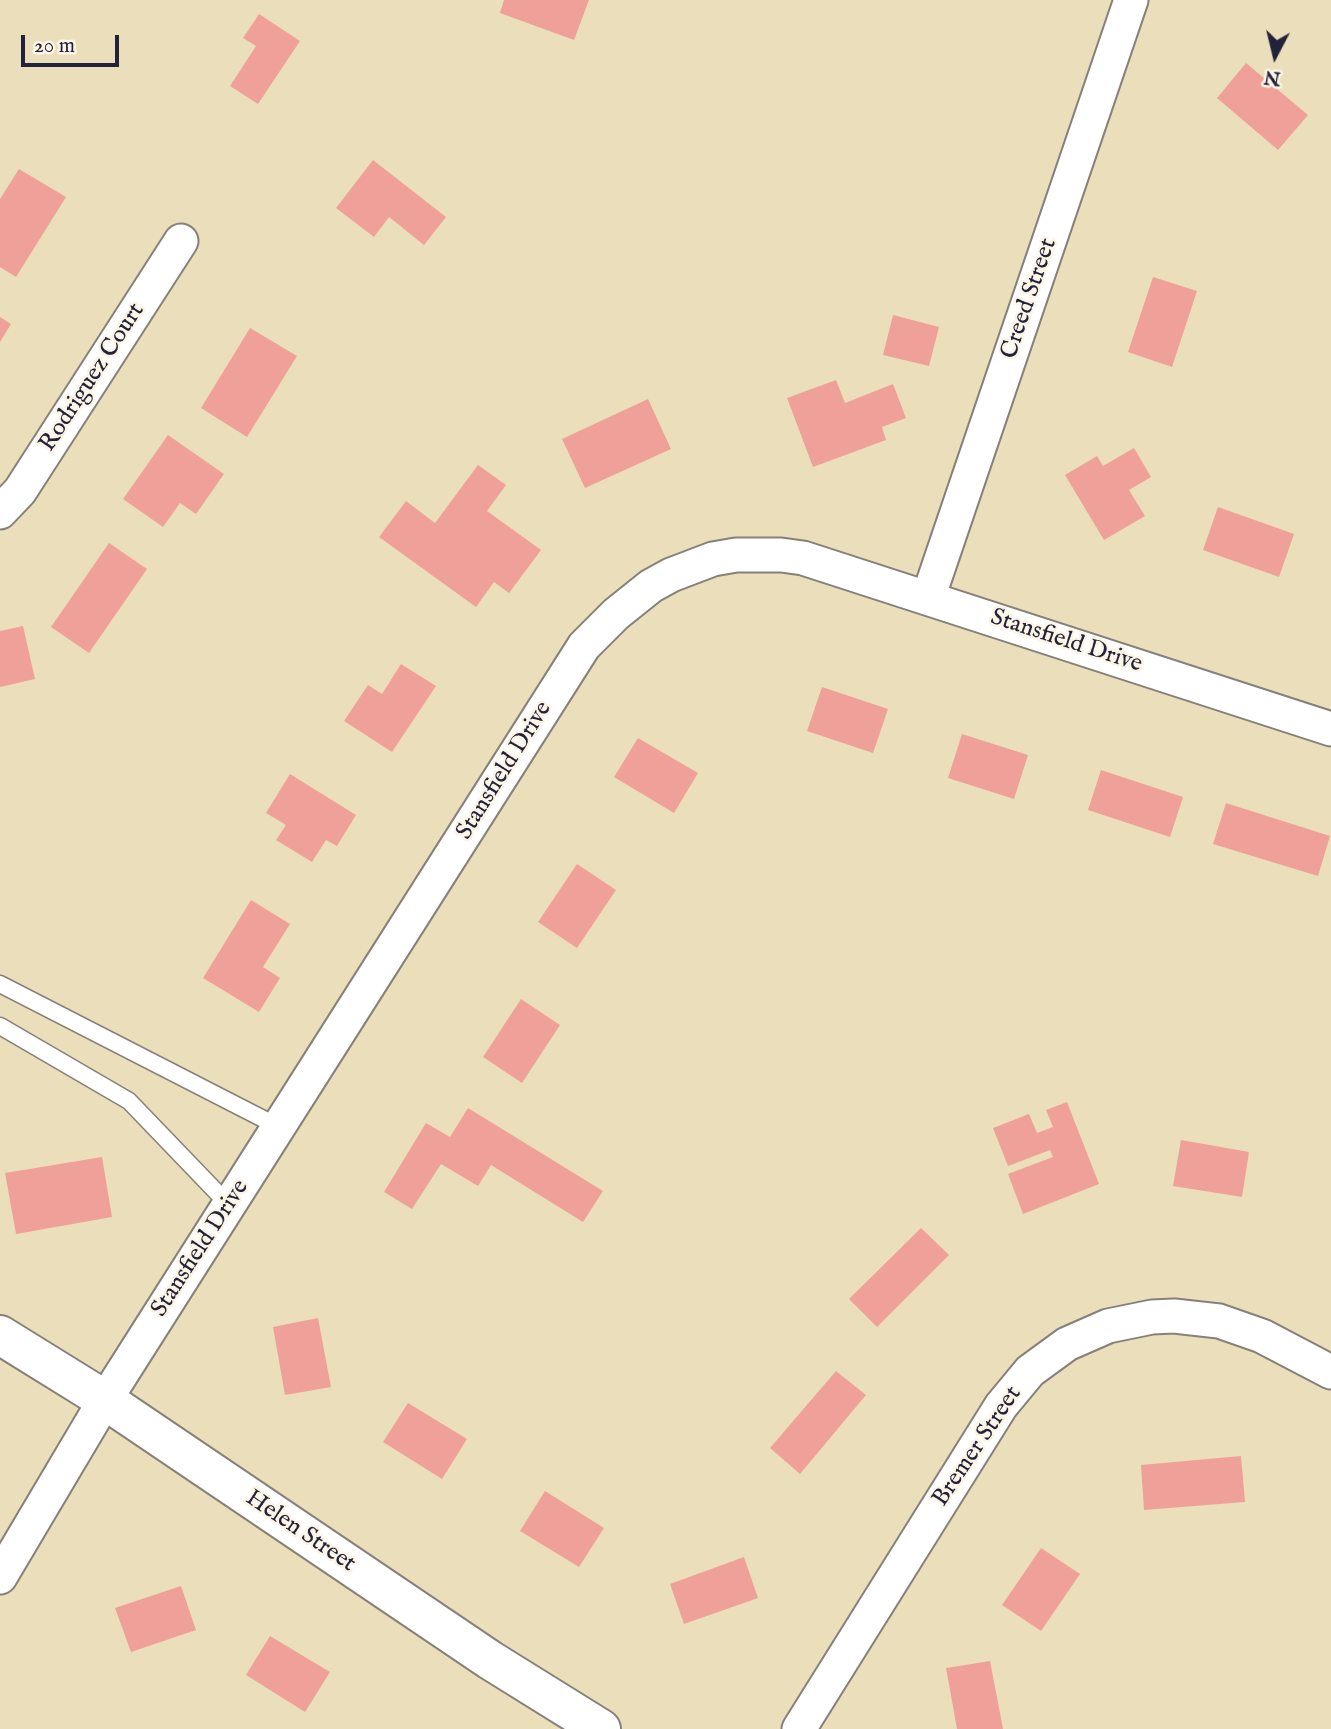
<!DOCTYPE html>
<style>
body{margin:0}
#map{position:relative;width:1331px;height:1729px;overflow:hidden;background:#ebdeba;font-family:"IM FELL English",serif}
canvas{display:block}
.north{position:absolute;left:1240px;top:21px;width:70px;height:70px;-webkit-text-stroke:5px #fcf5e5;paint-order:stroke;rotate:187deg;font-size:19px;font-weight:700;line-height:28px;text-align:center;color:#22223b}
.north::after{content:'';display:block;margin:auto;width:24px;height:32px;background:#22223b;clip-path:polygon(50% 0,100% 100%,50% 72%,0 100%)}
.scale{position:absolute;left:21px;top:35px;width:98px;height:32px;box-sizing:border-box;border:4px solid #22223b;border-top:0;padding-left:9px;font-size:21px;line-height:24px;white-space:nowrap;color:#22223b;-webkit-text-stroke:5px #fcf5e5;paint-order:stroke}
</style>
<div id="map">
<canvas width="1331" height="1729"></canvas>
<div class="north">N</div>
<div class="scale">20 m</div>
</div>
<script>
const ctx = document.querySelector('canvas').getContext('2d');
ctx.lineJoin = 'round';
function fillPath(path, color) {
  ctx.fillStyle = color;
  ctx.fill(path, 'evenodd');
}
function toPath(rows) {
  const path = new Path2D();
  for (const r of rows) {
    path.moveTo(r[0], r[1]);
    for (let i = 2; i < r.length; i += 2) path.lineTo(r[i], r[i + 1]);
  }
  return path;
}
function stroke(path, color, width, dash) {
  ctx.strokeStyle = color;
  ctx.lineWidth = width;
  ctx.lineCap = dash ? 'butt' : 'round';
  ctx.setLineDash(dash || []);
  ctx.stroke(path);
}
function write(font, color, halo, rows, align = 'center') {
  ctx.font = font + ' "IM FELL English",serif';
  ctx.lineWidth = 5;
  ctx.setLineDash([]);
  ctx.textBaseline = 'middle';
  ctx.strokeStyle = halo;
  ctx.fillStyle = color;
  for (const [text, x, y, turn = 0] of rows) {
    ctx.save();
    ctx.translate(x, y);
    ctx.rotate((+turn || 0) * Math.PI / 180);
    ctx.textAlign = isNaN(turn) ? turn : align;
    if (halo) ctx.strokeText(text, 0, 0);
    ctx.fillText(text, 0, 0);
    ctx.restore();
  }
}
const building = toPath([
 [504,0,589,0,574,40,500,13],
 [259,14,300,41,258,104,230,86,256,46,243,38],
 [1246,63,1308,115,1278,150,1217,98],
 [373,160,446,217,424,245,389,217,374,237,336,208],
 [19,169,66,197,16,277,0,267,0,199],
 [1153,277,1197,291,1172,367,1128,352],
 [893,315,939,327,929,366,883,355],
 [0,317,11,324,0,342],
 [250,328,297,356,247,437,201,408],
 [836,380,845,403,893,384,906,418,882,427,886,440,813,467,787,398],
 [648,399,671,449,585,488,562,439],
 [168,435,224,474,196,514,180,503,163,527,123,499],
 [1134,448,1151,477,1129,490,1145,516,1104,540,1065,475,1097,456,1103,466],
 [478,465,506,485,487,511,541,550,509,593,494,582,476,607,379,537,406,501,435,523],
 [1218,507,1294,534,1279,577,1203,550],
 [109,543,147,569,89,653,51,627],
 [23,626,35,679,0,687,0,631],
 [401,664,436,686,392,752,344,721,368,685,382,694],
 [822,687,888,709,873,753,807,731],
 [962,734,1028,755,1014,799,948,778],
 [638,738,698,773,674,813,614,777],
 [1101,770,1183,797,1170,837,1088,810],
 [290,774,356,815,337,846,326,840,312,862,276,840,286,825,266,813],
 [1226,803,1330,836,1318,876,1213,844],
 [577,864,616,890,577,948,538,922],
 [251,900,290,924,263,967,280,978,259,1012,203,978],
 [521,999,560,1025,522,1083,483,1057],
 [1067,1102,1099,1184,1023,1214,1008,1174,1053,1157,1050,1150,1008,1166,993,1128,1029,1114,1037,1133,1053,1127,1046,1110],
 [468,1108,603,1191,583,1222,491,1165,478,1186,441,1164,412,1209,384,1192,426,1123,450,1137],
 [1181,1140,1249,1152,1242,1197,1173,1186],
 [102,1157,112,1217,16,1234,5,1173],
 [921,1228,949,1255,877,1327,849,1299],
 [318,1318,331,1387,285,1395,273,1327],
 [836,1371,866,1395,800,1474,770,1448],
 [408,1403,467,1439,442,1479,383,1442],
 [1241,1456,1245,1502,1144,1510,1141,1465],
 [545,1491,604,1528,579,1567,520,1531],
 [1041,1548,1080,1574,1041,1631,1002,1605],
 [744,1557,758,1598,684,1624,670,1584],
 [181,1586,196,1630,131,1652,115,1608],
 [270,1636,330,1672,305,1712,246,1675],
 [990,1661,1003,1729,957,1729,946,1668]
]);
const service = toPath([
 [0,984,279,1127],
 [0,1026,129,1101,229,1205]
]);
const minor = toPath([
 [0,512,20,491,181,241],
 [928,598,1131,0],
 [0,1577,105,1400,584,646,616,614,651,586,671,575,713,559,736,555,781,555,803,558,1331,729],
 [799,1729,1001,1406,1030,1371,1067,1344,1108,1326,1152,1317,1174,1316,1219,1321,1262,1336,1331,1372]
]);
const tertiary = toPath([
 [0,1335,105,1400,490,1660,601,1729]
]);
const streetNames = [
 ["Creed Street",1030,299,-71],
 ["Rodriguez Court",93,378,-57],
 ["Stansfield Drive",1066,642,18],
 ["Stansfield Drive",505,771,-58],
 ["Stansfield Drive",201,1249,-57],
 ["Bremer Street",978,1447,-56],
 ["Helen Street",300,1532,34]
];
fillPath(building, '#efa199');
stroke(service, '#86807a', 19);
stroke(minor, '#86807a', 37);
stroke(tertiary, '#86807a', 42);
stroke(service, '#fff', 16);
stroke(minor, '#fff', 33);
stroke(tertiary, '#fff', 38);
write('24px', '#22223b', '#fcf5e5', streetNames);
</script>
